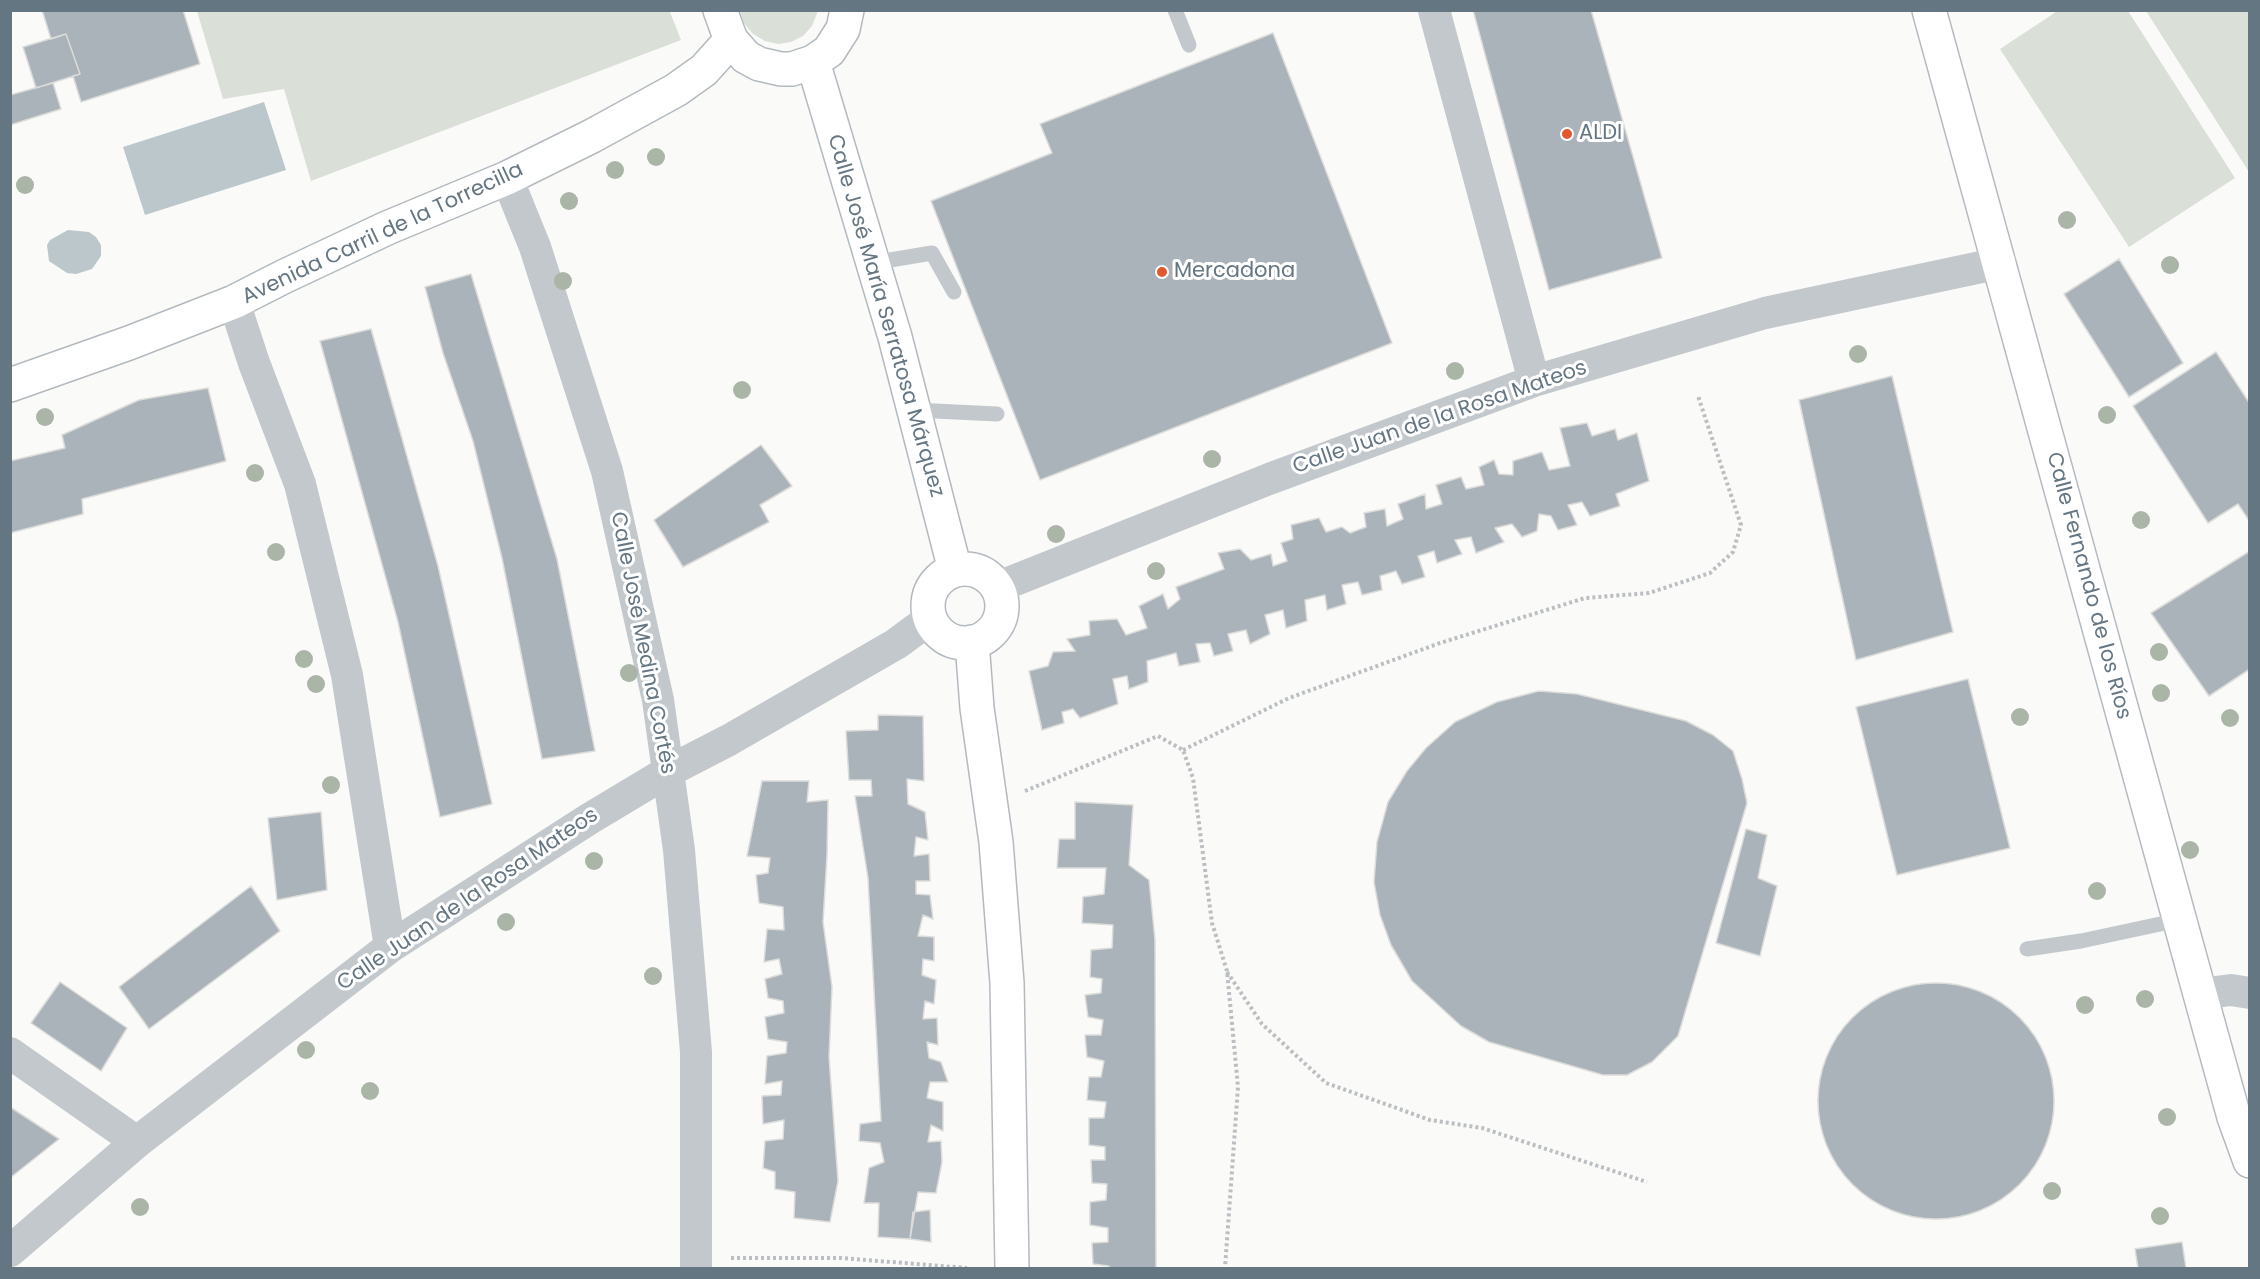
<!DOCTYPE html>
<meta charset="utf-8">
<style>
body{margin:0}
#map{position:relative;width:2260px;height:1279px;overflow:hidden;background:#fafaf8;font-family:Poppins,sans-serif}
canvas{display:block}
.frame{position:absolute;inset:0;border:12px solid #657683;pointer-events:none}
</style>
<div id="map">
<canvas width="2260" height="1279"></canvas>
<div class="frame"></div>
</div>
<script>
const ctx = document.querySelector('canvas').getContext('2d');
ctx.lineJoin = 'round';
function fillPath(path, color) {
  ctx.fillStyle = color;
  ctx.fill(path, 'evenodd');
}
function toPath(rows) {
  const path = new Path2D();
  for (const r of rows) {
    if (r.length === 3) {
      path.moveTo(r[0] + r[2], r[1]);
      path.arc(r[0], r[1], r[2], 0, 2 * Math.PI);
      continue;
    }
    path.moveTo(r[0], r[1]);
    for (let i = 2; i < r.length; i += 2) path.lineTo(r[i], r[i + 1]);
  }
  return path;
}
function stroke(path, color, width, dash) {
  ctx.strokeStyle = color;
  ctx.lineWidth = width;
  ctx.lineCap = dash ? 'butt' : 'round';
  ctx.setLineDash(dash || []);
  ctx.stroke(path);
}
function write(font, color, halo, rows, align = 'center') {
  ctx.font = font + ' Poppins,sans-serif';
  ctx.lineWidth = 6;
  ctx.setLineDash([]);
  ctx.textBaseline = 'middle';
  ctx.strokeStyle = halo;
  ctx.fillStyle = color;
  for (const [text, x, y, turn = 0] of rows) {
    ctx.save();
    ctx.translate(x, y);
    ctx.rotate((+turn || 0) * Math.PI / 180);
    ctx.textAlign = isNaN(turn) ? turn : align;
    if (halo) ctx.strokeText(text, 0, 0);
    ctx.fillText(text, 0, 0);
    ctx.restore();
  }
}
const green = toPath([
 [643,10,670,12,681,40,311,181,284,89,223,99,197,11],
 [2059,10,2128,11,2235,178,2129,247,2000,49],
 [740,11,740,10,818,11,812,26,803,36,791,42,778,44,765,41,753,34,744,23],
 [2146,11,2249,11,2249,172]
]);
const water = toPath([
 [264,102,286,170,145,215,123,147],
 [68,230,89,232,96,237,101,245,101,256,92,269,76,274,67,273,49,261,47,245,50,240]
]);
const building = toPath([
 [42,10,183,10,200,64,81,102,73,76,80,74,66,34,51,39,42,10],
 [1473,10,1591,10,1662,258,1549,290,1473,10],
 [1273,33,1392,343,1040,480,931,201,1052,153,1040,124,1273,33],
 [66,34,80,74,36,88,23,47,66,34],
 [53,83,61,109,10,125,10,95,53,83],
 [2119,259,2183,363,2129,397,2064,294,2119,259],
 [471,274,557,559,595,751,542,759,502,558,473,441,443,353,425,287,471,274],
 [371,329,438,566,492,804,440,817,398,622,320,341,371,329],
 [2216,352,2250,404,2250,522,2238,504,2208,523,2133,406,2216,352],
 [1892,376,1953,632,1856,660,1799,400,1892,376],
 [208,388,226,461,82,499,83,514,10,533,10,461,65,448,62,435,139,400,208,388],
 [1587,423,1592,436,1615,429,1618,440,1637,433,1649,481,1616,494,1620,506,1590,516,1582,502,1568,505,1577,525,1558,530,1551,516,1539,514,1537,531,1522,537,1512,524,1495,528,1504,542,1476,553,1471,537,1455,540,1462,554,1437,563,1434,551,1418,556,1425,577,1402,584,1396,571,1380,576,1382,590,1362,595,1358,582,1342,585,1346,604,1327,610,1325,595,1305,600,1307,621,1286,628,1283,610,1265,615,1270,634,1250,644,1246,630,1228,634,1233,651,1214,656,1210,643,1196,644,1200,662,1179,666,1176,653,1147,661,1148,682,1129,689,1127,676,1113,679,1118,704,1080,718,1073,709,1062,712,1064,723,1042,730,1029,671,1048,666,1053,652,1075,651,1067,639,1090,635,1089,621,1117,619,1126,635,1147,628,1139,606,1163,594,1168,609,1180,599,1176,587,1224,569,1218,553,1240,549,1251,560,1271,554,1273,566,1287,561,1281,543,1293,539,1291,525,1319,518,1326,532,1342,527,1350,533,1366,527,1364,513,1385,509,1387,526,1403,519,1398,504,1425,494,1426,509,1442,504,1436,485,1461,477,1466,489,1484,485,1479,467,1494,460,1499,474,1513,475,1513,461,1542,452,1549,470,1570,466,1560,428,1587,423],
 [761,445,792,486,760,505,769,522,683,567,654,520,761,445],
 [2250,551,2250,669,2209,696,2151,613,2250,551],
 [1968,679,2010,848,1897,875,1856,707,1968,679],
 [1539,691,1577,694,1686,721,1713,735,1733,751,1742,779,1747,803,1678,1036,1652,1062,1627,1075,1603,1075,1489,1042,1461,1026,1412,981,1391,945,1380,915,1374,882,1377,842,1388,802,1407,771,1426,748,1455,722,1497,702,1539,691],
 [878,715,923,716,924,781,907,779,908,804,925,812,928,840,916,837,914,856,929,854,930,881,916,881,916,894,930,895,933,919,923,915,918,936,934,937,934,961,923,959,922,975,936,980,934,1004,925,1001,923,1019,937,1018,938,1045,927,1042,929,1058,941,1062,948,1082,930,1082,927,1098,943,1102,943,1131,931,1125,928,1142,941,1141,942,1162,936,1193,918,1192,910,1239,878,1237,879,1203,864,1203,869,1168,884,1162,880,1143,859,1141,860,1124,881,1121,868,878,855,796,872,796,871,780,849,780,846,731,878,730,878,715],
 [762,781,809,781,807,802,828,800,827,855,823,922,832,987,829,1057,838,1181,830,1222,794,1218,795,1192,775,1189,775,1172,763,1168,765,1141,783,1139,784,1120,763,1124,762,1096,781,1095,782,1081,765,1084,767,1056,786,1053,787,1042,768,1039,765,1017,784,1013,783,1001,768,998,765,979,782,974,779,959,764,962,767,929,784,930,783,907,759,903,756,875,768,873,770,858,747,856,762,781],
 [1075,802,1133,805,1129,865,1149,880,1155,940,1156,1268,1109,1268,1109,1266,1093,1264,1092,1243,1108,1242,1108,1228,1090,1225,1090,1202,1106,1200,1107,1184,1092,1183,1091,1160,1105,1160,1105,1147,1089,1145,1089,1118,1104,1118,1106,1102,1087,1100,1089,1077,1101,1077,1104,1061,1087,1057,1085,1035,1101,1035,1103,1020,1088,1017,1085,995,1101,993,1102,979,1090,977,1091,950,1112,948,1113,925,1082,923,1083,897,1104,894,1106,868,1057,868,1059,839,1075,839,1075,802],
 [321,812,327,890,277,900,268,818,321,812],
 [1746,829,1767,835,1758,878,1777,886,1760,956,1716,943,1746,829],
 [251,886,280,931,149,1029,119,987,251,886],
 [60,982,127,1028,101,1071,31,1023,60,982],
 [1936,1101,118],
 [10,1107,59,1139,10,1178,10,1107],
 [930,1210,931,1242,910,1239,913,1212,930,1210],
 [2182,1242,2186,1268,2138,1268,2135,1249,2182,1242]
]);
const path = toPath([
 [1183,750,1289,698,1440,643,1585,598,1649,593,1710,573,1733,552,1741,525,1698,396],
 [1025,791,1158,736,1183,750,1193,778,1212,923,1227,971,1238,1087,1225,1268],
 [1227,972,1262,1024,1326,1083,1430,1120,1482,1128,1647,1182],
 [731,1258,841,1258,967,1268]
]);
const lane = toPath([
 [1175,10,1189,45],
 [872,263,932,253,954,292],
 [914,410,997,414],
 [2027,949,2081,941,2179,920]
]);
const street = toPath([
 [1434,10,1534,381],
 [507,178,535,247,607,471,658,700,679,850,696,1052,696,1268],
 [234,302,254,363,300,484,347,675,390,947],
 [998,587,1269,479,1534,381,1765,313,2000,263],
 [2200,994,2231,990,2250,993],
 [10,1053,137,1142],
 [10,1251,137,1142,390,947,589,819,669,771,729,740,896,644,930,619]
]);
const secondary = toPath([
 [720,10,731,40,746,57,759,64,781,69,792,69,813,62,829,51,843,29,847,10],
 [1929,10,2200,994,2234,1117,2250,1161],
 [813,62,895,337,955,570],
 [10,385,129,343,234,302,283,277,387,228,507,178,592,136,676,90,704,70,731,40],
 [965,606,37],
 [972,642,977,708,996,842,1007,983,1012,1268]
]);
const trees = [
 [656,157],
 [615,170],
 [25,185],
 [569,201],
 [2067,220],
 [2170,265],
 [563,281],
 [1858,354],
 [1455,371],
 [742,390],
 [2107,415],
 [45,417],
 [1212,459],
 [255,473],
 [2141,520],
 [1056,534],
 [276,552],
 [1156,571],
 [2159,652],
 [304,659],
 [629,673],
 [316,684],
 [2161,693],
 [2020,717],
 [2230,718],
 [331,785],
 [2190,850],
 [594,861],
 [2097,891],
 [506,922],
 [653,976],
 [2145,999],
 [2085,1005],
 [306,1050],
 [370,1091],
 [2167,1117],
 [2052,1191],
 [140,1207],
 [2160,1216]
];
const markers = [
 [1567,134,6,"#e4572e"],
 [1162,272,6,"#e4572e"]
];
const poiNames = [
 ["ALDI",1579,134],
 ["Mercadona",1174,272]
];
const streetNames = [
 ["Avenida Carril de la Torrecilla",383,234,-25],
 ["Calle José María Serratosa Márquez",885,316,74],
 ["Calle Juan de la Rosa Mateos",1440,418,-19],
 ["Calle Fernando de los Ríos",2088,586,75],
 ["Calle José Medina Cortés",642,643,79],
 ["Calle Juan de la Rosa Mateos",468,900,-34]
];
fillPath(green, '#dadfd7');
fillPath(water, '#bbc7cb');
fillPath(building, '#aab3b9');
stroke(building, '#dcdcda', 1.5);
stroke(secondary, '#b3babf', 36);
stroke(path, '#bbbfc2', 4, [3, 3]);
stroke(lane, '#c3c8cc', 15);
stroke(street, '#c3c8cc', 32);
stroke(secondary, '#fff', 33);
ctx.fillStyle = '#aab4a7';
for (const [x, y] of trees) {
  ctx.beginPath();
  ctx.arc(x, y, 9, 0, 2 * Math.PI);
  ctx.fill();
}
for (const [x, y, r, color] of markers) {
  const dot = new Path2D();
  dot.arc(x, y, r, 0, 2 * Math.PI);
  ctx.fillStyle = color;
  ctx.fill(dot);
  stroke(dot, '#fff', 2);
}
write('21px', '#657683', '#fff', poiNames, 'left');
write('21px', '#657683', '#fff', streetNames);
</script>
